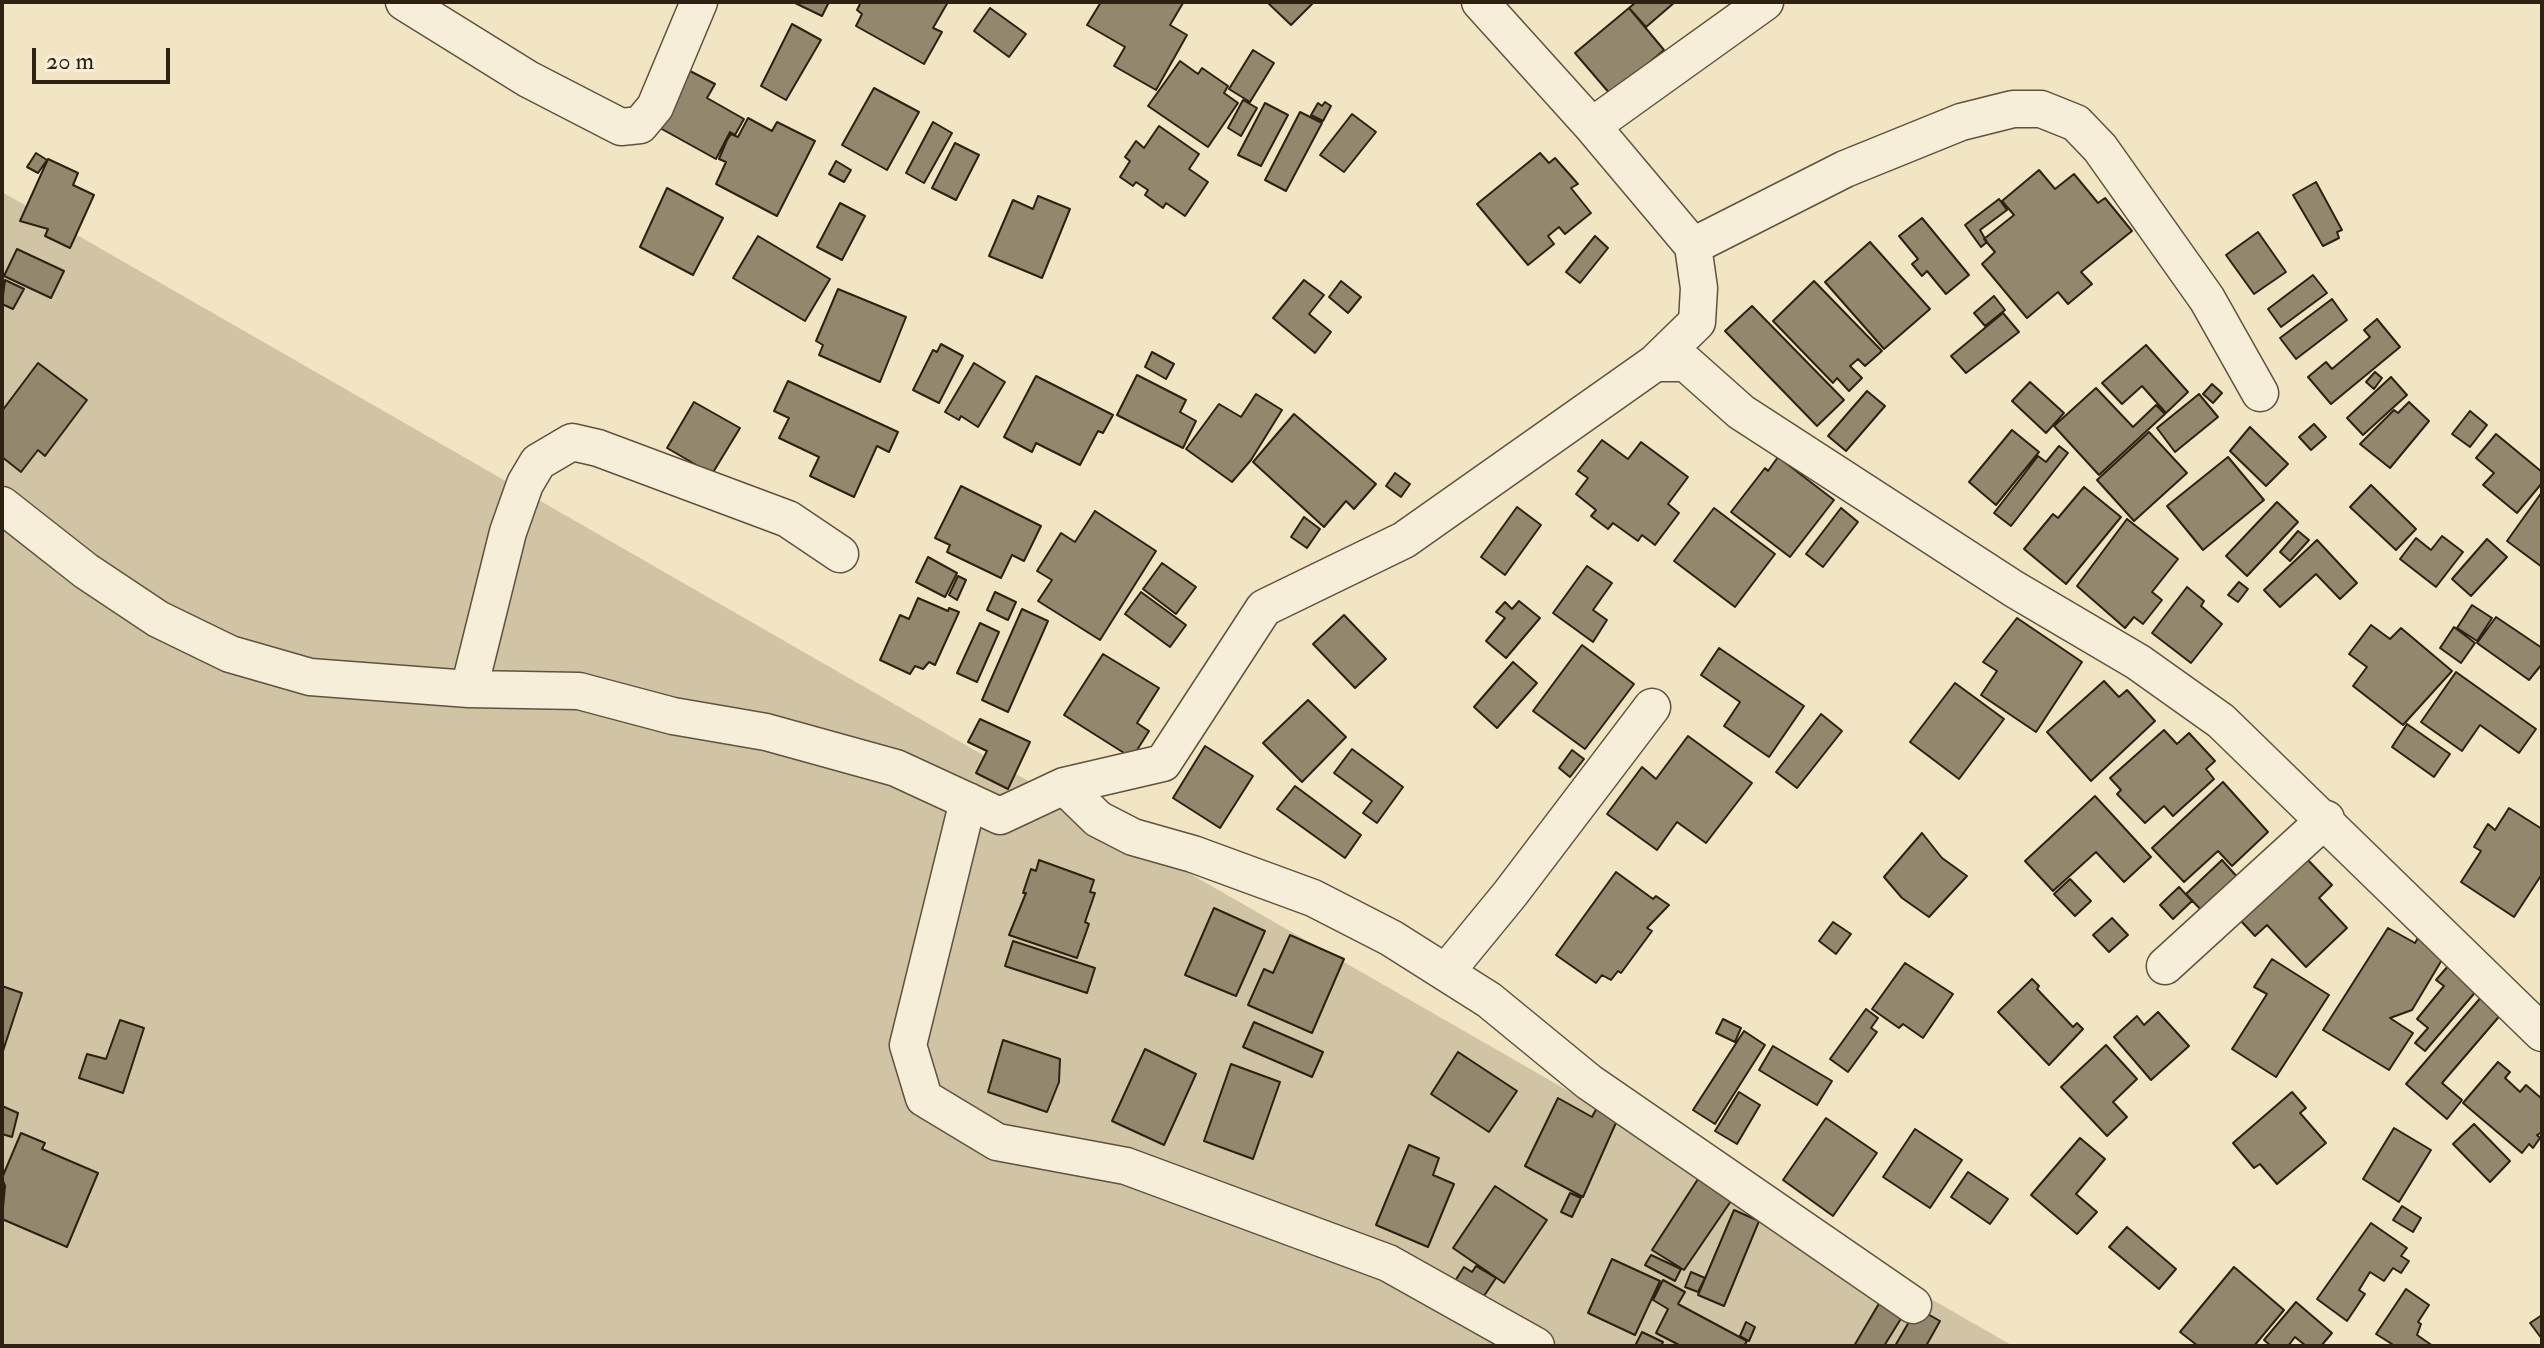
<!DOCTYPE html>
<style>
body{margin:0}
#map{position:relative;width:2544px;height:1348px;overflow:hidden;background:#f1e5c3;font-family:"IM FELL Double Pica",serif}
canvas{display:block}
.frame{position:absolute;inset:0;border:4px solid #2e2112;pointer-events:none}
.scale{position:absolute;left:32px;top:48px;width:138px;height:36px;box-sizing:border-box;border:4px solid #2e2112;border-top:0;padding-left:10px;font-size:24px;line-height:28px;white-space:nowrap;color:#2e2112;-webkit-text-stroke:6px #f6eed8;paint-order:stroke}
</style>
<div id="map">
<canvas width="2544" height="1348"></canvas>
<div class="frame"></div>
<div class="scale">20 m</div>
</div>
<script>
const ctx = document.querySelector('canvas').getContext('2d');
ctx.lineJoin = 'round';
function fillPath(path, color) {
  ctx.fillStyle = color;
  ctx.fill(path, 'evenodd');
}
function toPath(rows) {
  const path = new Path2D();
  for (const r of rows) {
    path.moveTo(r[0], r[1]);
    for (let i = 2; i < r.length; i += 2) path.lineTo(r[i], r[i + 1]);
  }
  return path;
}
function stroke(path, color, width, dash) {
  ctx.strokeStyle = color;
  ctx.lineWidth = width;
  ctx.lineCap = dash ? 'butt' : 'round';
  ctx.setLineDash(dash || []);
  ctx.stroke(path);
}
const green = toPath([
 [2,192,2013,1346,2,1346]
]);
const building = toPath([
 [793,2,829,2,822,16,793,2],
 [861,2,948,2,933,28,942,32,924,64,856,26,862,14,857,10,861,2],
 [1101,2,1183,3,1170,25,1187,35,1156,90,1114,66,1125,47,1087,25,1101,2],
 [1267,2,1314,2,1291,25,1267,2],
 [1636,2,1675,2,1646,27,1629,8,1636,2],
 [990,8,1026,34,1009,57,974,31,990,8],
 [1629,8,1664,50,1611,95,1575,53,1629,8],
 [792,24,821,40,786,100,761,86,792,24],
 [1253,50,1274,63,1250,102,1229,89,1253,50],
 [1180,61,1198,74,1202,68,1228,86,1224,93,1238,103,1208,147,1148,106,1180,61],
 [690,71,715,84,707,98,744,119,735,135,730,132,716,159,660,128,690,71],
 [874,88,919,112,887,170,842,145,874,88],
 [1243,100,1257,108,1241,136,1228,128,1243,100],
 [1325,102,1331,106,1323,121,1311,115,1318,103,1322,106,1325,102],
 [1265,103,1288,115,1261,166,1238,155,1265,103],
 [1300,112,1322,123,1286,191,1265,180,1300,112],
 [1352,114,1376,132,1344,172,1320,155,1352,114],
 [748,118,772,131,777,122,815,141,777,216,716,184,726,162,719,159,727,140,731,134,738,137,748,118],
 [933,122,952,133,924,183,906,173,933,122],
 [1159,126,1199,154,1189,169,1208,182,1185,216,1166,203,1163,208,1145,195,1148,190,1136,182,1133,186,1120,177,1130,161,1125,157,1136,141,1144,148,1159,126],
 [955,143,979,155,956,200,932,188,955,143],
 [36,153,47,160,38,173,27,167,36,153],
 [1540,153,1549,163,1555,158,1578,184,1571,188,1591,213,1565,234,1559,227,1548,236,1554,244,1528,265,1477,204,1540,153],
 [48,159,78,173,73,185,94,195,70,248,45,236,48,229,20,221,48,159],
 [836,161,851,170,844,182,829,174,836,161],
 [2039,170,2055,189,2074,174,2098,203,2105,198,2132,231,2081,272,2092,284,2068,304,2058,292,2027,318,1982,264,1995,252,1984,239,2014,215,2002,201,2039,170],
 [2316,182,2342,230,2337,232,2339,238,2323,246,2293,195,2316,182],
 [667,188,723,218,693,275,640,247,667,188],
 [1038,196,1070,209,1042,278,989,256,1013,200,1033,209,1038,196],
 [1999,199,2007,210,1980,230,1987,242,1981,247,1965,225,1999,199],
 [840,203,865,216,842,260,817,247,840,203],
 [1922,218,1969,275,1946,294,1927,271,1922,276,1912,264,1918,259,1899,236,1922,218],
 [2258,232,2286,272,2254,294,2226,255,2258,232],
 [758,236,830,279,805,321,733,278,758,236],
 [1595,236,1608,248,1580,283,1566,272,1595,236],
 [1870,242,1930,309,1884,349,1825,282,1870,242],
 [17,249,64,271,51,298,4,276,17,249],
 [2313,275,2327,293,2281,327,2268,309,2313,275],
 [5,280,24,289,13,309,2,304,5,280],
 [1304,280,1324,295,1309,314,1331,332,1315,353,1273,318,1304,280],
 [1341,281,1361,297,1348,313,1329,297,1341,281],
 [1814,281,1882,351,1865,366,1858,359,1850,366,1862,378,1849,391,1837,378,1833,383,1773,321,1814,281],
 [838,289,906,317,880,382,819,355,823,345,816,341,838,289],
 [1994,296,2005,310,1985,326,1974,313,1994,296],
 [2332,299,2347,320,2296,359,2280,338,2332,299],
 [1752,306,1844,400,1817,426,1725,331,1752,306],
 [2003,313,2019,332,1966,373,1951,356,2003,313],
 [2377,319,2400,347,2331,404,2308,377,2326,362,2332,369,2370,337,2364,330,2377,319],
 [941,344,963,356,939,403,913,390,933,350,937,352,941,344],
 [2146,345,2188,392,2166,413,2142,386,2122,404,2102,383,2146,345],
 [1152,352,1174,364,1166,379,1145,367,1152,352],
 [38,363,87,400,45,456,38,450,21,472,2,457,2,411,38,363],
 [974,363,1005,382,978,427,961,416,959,420,945,412,974,363],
 [2375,372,2382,378,2374,389,2366,382,2375,372],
 [1137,375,1186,400,1180,412,1196,421,1183,448,1117,415,1137,375],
 [1036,376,1113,415,1103,433,1098,431,1080,465,1036,443,1032,452,1004,437,1036,376],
 [2391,377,2407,395,2363,435,2347,418,2391,377],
 [788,381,898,432,889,452,877,446,854,497,810,476,819,457,779,438,789,418,774,411,788,381],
 [2030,382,2064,413,2046,433,2012,401,2030,382],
 [2212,384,2222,393,2213,403,2203,394,2212,384],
 [2096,388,2133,427,2156,405,2165,414,2099,475,2054,426,2096,388],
 [1867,391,1885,406,1846,451,1828,436,1867,391],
 [1256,394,1282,410,1251,460,1232,482,1186,449,1219,404,1241,417,1256,394],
 [2199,394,2218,417,2175,452,2157,428,2199,394],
 [694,402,740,428,712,474,667,448,694,402],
 [2409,402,2429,421,2390,468,2360,444,2394,410,2398,413,2409,402],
 [2470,411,2487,425,2470,447,2452,434,2470,411],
 [1294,414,1376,484,1354,509,1346,501,1324,527,1253,462,1294,414],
 [2314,424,2326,437,2311,450,2299,437,2314,424],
 [2250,427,2288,464,2266,486,2230,451,2250,427],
 [2012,430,2039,452,1996,505,1969,482,2012,430],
 [2149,432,2187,473,2134,521,2097,480,2149,432],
 [2496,434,2542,472,2542,483,2517,513,2483,485,2494,473,2476,458,2496,434],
 [1602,440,1628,459,1641,442,1688,477,1668,504,1679,513,1655,545,1642,535,1638,541,1613,523,1608,529,1591,516,1596,510,1576,494,1588,478,1578,471,1602,440],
 [2059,446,2068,453,2011,526,1994,513,2038,456,2046,462,2059,446],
 [1778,457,1834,500,1790,557,1731,512,1765,468,1768,471,1778,457],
 [2228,457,2264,500,2203,550,2167,506,2228,457],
 [1395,473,1410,484,1401,497,1386,486,1395,473],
 [2371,485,2416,529,2396,550,2350,507,2371,485],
 [961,486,1041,526,1024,561,1012,555,1001,578,947,552,950,545,935,538,961,486],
 [2084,487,2121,517,2066,584,2024,549,2053,514,2058,518,2084,487],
 [2542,492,2542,567,2507,541,2542,492],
 [2277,502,2298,522,2247,576,2226,556,2277,502],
 [1517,507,1541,525,1505,575,1481,557,1517,507],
 [1714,508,1775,554,1735,607,1674,561,1714,508],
 [1841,508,1858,522,1823,567,1806,554,1841,508],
 [1095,511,1156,551,1100,640,1038,601,1052,580,1037,571,1061,533,1075,542,1095,511],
 [1304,517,1320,529,1307,548,1291,537,1304,517],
 [2127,519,2178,559,2152,592,2162,600,2143,624,2134,617,2125,628,2077,586,2127,519],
 [2298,531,2309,540,2290,561,2280,552,2298,531],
 [2442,536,2463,552,2436,587,2400,559,2416,538,2431,550,2442,536],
 [2487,539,2507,557,2471,596,2452,579,2487,539],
 [2317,540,2357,583,2340,599,2316,574,2280,607,2264,590,2317,540],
 [928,557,957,573,945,597,916,582,928,557],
 [1162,563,1196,587,1176,614,1143,589,1162,563],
 [1587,566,1612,583,1593,610,1607,620,1593,642,1553,613,1587,566],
 [958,576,966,580,957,600,949,595,958,576],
 [2239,582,2248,589,2238,602,2228,595,2239,582],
 [2187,587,2204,601,2201,606,2222,624,2191,663,2152,633,2187,587],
 [995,592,1016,602,1008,620,987,610,995,592],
 [1141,592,1186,625,1170,647,1125,614,1141,592],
 [918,598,948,611,949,608,959,612,935,665,929,662,923,669,915,666,910,674,880,660,900,615,909,619,918,598],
 [1519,601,1540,618,1506,658,1486,641,1505,618,1496,612,1505,602,1512,609,1519,601],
 [2472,605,2492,618,2477,641,2457,628,2472,605],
 [1022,609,1048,621,1008,712,982,700,1022,609],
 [1344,615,1386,659,1355,688,1313,644,1344,615],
 [2496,617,2542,648,2542,664,2529,680,2477,643,2496,617],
 [2017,618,2082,662,2036,732,1981,695,1997,671,1983,662,2017,618],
 [980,623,999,632,977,682,957,673,980,623],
 [2371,625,2390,639,2401,628,2452,671,2403,725,2353,686,2367,667,2349,654,2371,625],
 [2454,627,2475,643,2461,663,2440,648,2454,627],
 [1582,645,1634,684,1585,749,1533,711,1582,645],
 [1719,648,1804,706,1769,757,1724,726,1740,702,1701,675,1719,648],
 [1103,654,1159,688,1137,723,1149,731,1132,758,1064,715,1103,654],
 [1513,662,1537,683,1497,728,1474,707,1513,662],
 [2456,672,2536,729,2519,753,2480,725,2462,751,2421,722,2456,672],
 [2104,681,2119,697,2127,690,2155,721,2091,781,2047,732,2104,681],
 [1955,683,2004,719,1959,779,1910,742,1955,683],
 [1308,700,1346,737,1302,782,1263,743,1308,700],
 [1821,714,1842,731,1797,788,1776,772,1821,714],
 [980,719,1030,742,1008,789,976,773,987,751,968,742,980,719],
 [2407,724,2450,754,2434,777,2392,747,2407,724],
 [2164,730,2177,744,2189,733,2215,761,2206,769,2214,779,2173,816,2164,806,2145,823,2117,794,2121,790,2110,778,2164,730],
 [1688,736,1752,783,1706,843,1677,822,1657,850,1607,814,1642,767,1656,779,1688,736],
 [1205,746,1253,776,1220,828,1173,798,1205,746],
 [1352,749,1403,787,1377,823,1363,813,1372,801,1334,773,1352,749],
 [1572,750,1584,759,1570,777,1559,768,1572,750],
 [2223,782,2268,832,2232,866,2218,851,2184,882,2152,848,2223,782],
 [1295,786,1361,835,1345,858,1277,809,1295,786],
 [2095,796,2151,857,2124,882,2096,852,2053,891,2025,861,2095,796],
 [2509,808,2542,829,2542,874,2514,917,2461,882,2481,851,2474,847,2488,824,2495,830,2509,808],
 [1922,833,1942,858,1967,876,1929,917,1902,898,1884,877,1922,833],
 [2307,859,2332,885,2319,898,2347,928,2306,967,2267,925,2255,936,2241,921,2307,859],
 [1039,860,1094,880,1090,892,1095,893,1085,922,1089,924,1077,958,1009,935,1026,893,1023,893,1031,869,1036,871,1039,860],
 [2222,860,2239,879,2203,912,2186,894,2222,860],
 [1616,872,1653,899,1656,896,1669,905,1647,928,1652,931,1621,973,1618,971,1611,980,1602,975,1596,983,1556,955,1616,872],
 [2070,879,2091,901,2075,916,2054,894,2070,879],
 [2179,887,2192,901,2173,919,2160,905,2179,887],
 [1214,908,1265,931,1236,996,1185,975,1214,908],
 [2112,918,2128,935,2109,952,2093,935,2112,918],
 [1833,922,1851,934,1836,954,1819,941,1833,922],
 [2388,928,2415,943,2419,936,2446,953,2412,1010,2390,1018,2413,1033,2389,1070,2323,1030,2388,928],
 [1290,935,1344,959,1312,1033,1248,1005,1264,969,1273,973,1290,935],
 [1013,941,1095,968,1087,993,1005,966,1013,941],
 [2455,958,2484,982,2425,1051,2415,1043,2428,1028,2417,1019,2444,986,2436,980,2455,958],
 [2272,959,2329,995,2276,1077,2232,1049,2267,994,2254,987,2272,959],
 [1905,963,1953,994,1923,1038,1903,1024,1899,1028,1872,1009,1905,963],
 [2032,979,2039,986,2037,989,2073,1027,2077,1023,2083,1029,2049,1065,1998,1012,2032,979],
 [2,986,22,993,2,1054,2,986],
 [2489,988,2509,1005,2442,1083,2462,1100,2447,1119,2406,1084,2489,988],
 [1866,1009,1878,1018,1871,1028,1877,1032,1848,1072,1830,1059,1866,1009],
 [2158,1012,2189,1046,2151,1080,2114,1037,2137,1016,2144,1025,2158,1012],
 [1723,1019,1741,1028,1735,1042,1716,1033,1723,1019],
 [120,1020,144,1028,123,1093,79,1078,87,1054,106,1059,120,1020],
 [1254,1022,1323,1052,1312,1077,1243,1047,1254,1022],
 [1744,1031,1765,1045,1715,1124,1693,1110,1744,1031],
 [1003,1040,1060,1059,1059,1082,1047,1112,988,1092,1003,1040],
 [2106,1045,2137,1079,2113,1102,2127,1117,2107,1136,2061,1087,2106,1045],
 [1773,1046,1832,1081,1817,1105,1759,1070,1773,1046],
 [1145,1049,1196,1074,1164,1145,1112,1121,1145,1049],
 [1458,1052,1517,1091,1489,1132,1431,1094,1458,1052],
 [2498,1062,2510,1072,2505,1078,2520,1092,2526,1085,2542,1099,2542,1132,2537,1135,2540,1138,2533,1148,2529,1144,2522,1153,2463,1103,2498,1062],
 [1231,1064,1280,1082,1253,1159,1204,1141,1231,1064],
 [1739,1092,1760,1105,1737,1144,1715,1131,1739,1092],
 [2292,1092,2306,1108,2300,1113,2326,1143,2277,1184,2260,1164,2254,1168,2233,1143,2292,1092],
 [1558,1098,1592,1117,1599,1104,1619,1116,1583,1197,1525,1166,1558,1098],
 [2,1106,18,1113,12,1137,2,1134,2,1106],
 [1826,1118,1877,1153,1833,1216,1783,1180,1826,1118],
 [2474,1124,2510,1161,2490,1182,2453,1144,2474,1124],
 [2394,1128,2431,1150,2399,1202,2363,1179,2394,1128],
 [1915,1129,1962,1160,1930,1208,1883,1177,1915,1129],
 [21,1133,45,1143,42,1149,98,1173,67,1247,2,1219,5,1186,2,1178,21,1133],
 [2080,1138,2105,1159,2076,1194,2097,1212,2077,1234,2031,1195,2080,1138],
 [1409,1145,1439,1158,1433,1175,1454,1184,1428,1247,1376,1225,1409,1145],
 [1968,1172,2008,1199,1990,1224,1951,1197,1968,1172],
 [1698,1179,1731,1201,1684,1270,1652,1250,1698,1179],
 [1495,1186,1547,1220,1504,1283,1453,1248,1495,1186],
 [1570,1193,1581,1198,1572,1217,1561,1212,1570,1193],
 [2402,1206,2421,1218,2413,1232,2393,1220,2402,1206],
 [1734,1210,1759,1221,1724,1306,1698,1295,1734,1210],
 [2371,1223,2407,1248,2401,1256,2409,1261,2401,1273,2393,1268,2384,1281,2370,1272,2359,1290,2365,1294,2347,1321,2317,1299,2371,1223],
 [2127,1227,2176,1269,2159,1289,2109,1247,2127,1227],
 [1651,1255,1681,1269,1675,1281,1645,1265,1651,1255],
 [1612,1259,1660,1281,1635,1335,1588,1313,1612,1259],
 [1476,1266,1496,1278,1482,1299,1455,1281,1464,1267,1472,1272,1476,1266],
 [2234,1267,2284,1310,2254,1346,2198,1346,2180,1332,2234,1267],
 [1691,1272,1705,1278,1698,1292,1685,1287,1691,1272],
 [1663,1280,1685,1292,1678,1304,1747,1341,1744,1346,1681,1346,1656,1333,1668,1309,1653,1300,1663,1280],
 [2406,1289,2429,1305,2418,1322,2421,1324,2417,1335,2433,1346,2395,1346,2376,1334,2406,1289],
 [1884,1295,1907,1309,1884,1346,1854,1346,1884,1295],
 [2296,1302,2332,1333,2321,1346,2306,1346,2295,1337,2288,1346,2271,1346,2264,1340,2296,1302],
 [1917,1308,1940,1321,1926,1346,1895,1346,1917,1308],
 [2542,1315,2542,1339,2530,1323,2542,1315],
 [1746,1322,1755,1327,1749,1341,1740,1336,1746,1322],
 [1642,1332,1663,1342,1661,1346,1635,1346,1642,1332]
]);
const street = toPath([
 [404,2,528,79,621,127,640,125,655,107,699,2],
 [1592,126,1765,2],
 [1693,246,1845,169,1961,122,2013,109,2041,109,2076,123,2100,148,2207,299,2260,393],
 [1655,363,1686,363,1741,412,2014,589,2138,662,2221,721,2542,1033],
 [2,505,86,571,158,619,230,654,310,677,469,689,579,691,673,716,766,732,896,768,1000,816,1064,786,1163,763,1264,608,1404,540,1655,363,1697,322,1699,288,1693,246,1592,126,1480,2],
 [469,689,508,532,525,484,538,462,572,442,598,448,788,519,840,554],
 [1064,786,1098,819,1133,837,1193,854,1313,898,1391,938,1489,1000,1589,1082,1913,1305],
 [968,801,908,1045,924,1098,997,1142,1126,1166,1388,1263,1536,1346],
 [2165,966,2326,819],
 [1446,972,1510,894,1652,707]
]);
fillPath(green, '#d0c4a5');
fillPath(building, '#93876e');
stroke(building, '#2e2112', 2);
stroke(street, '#5f523e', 39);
stroke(street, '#f6eed8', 36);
</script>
